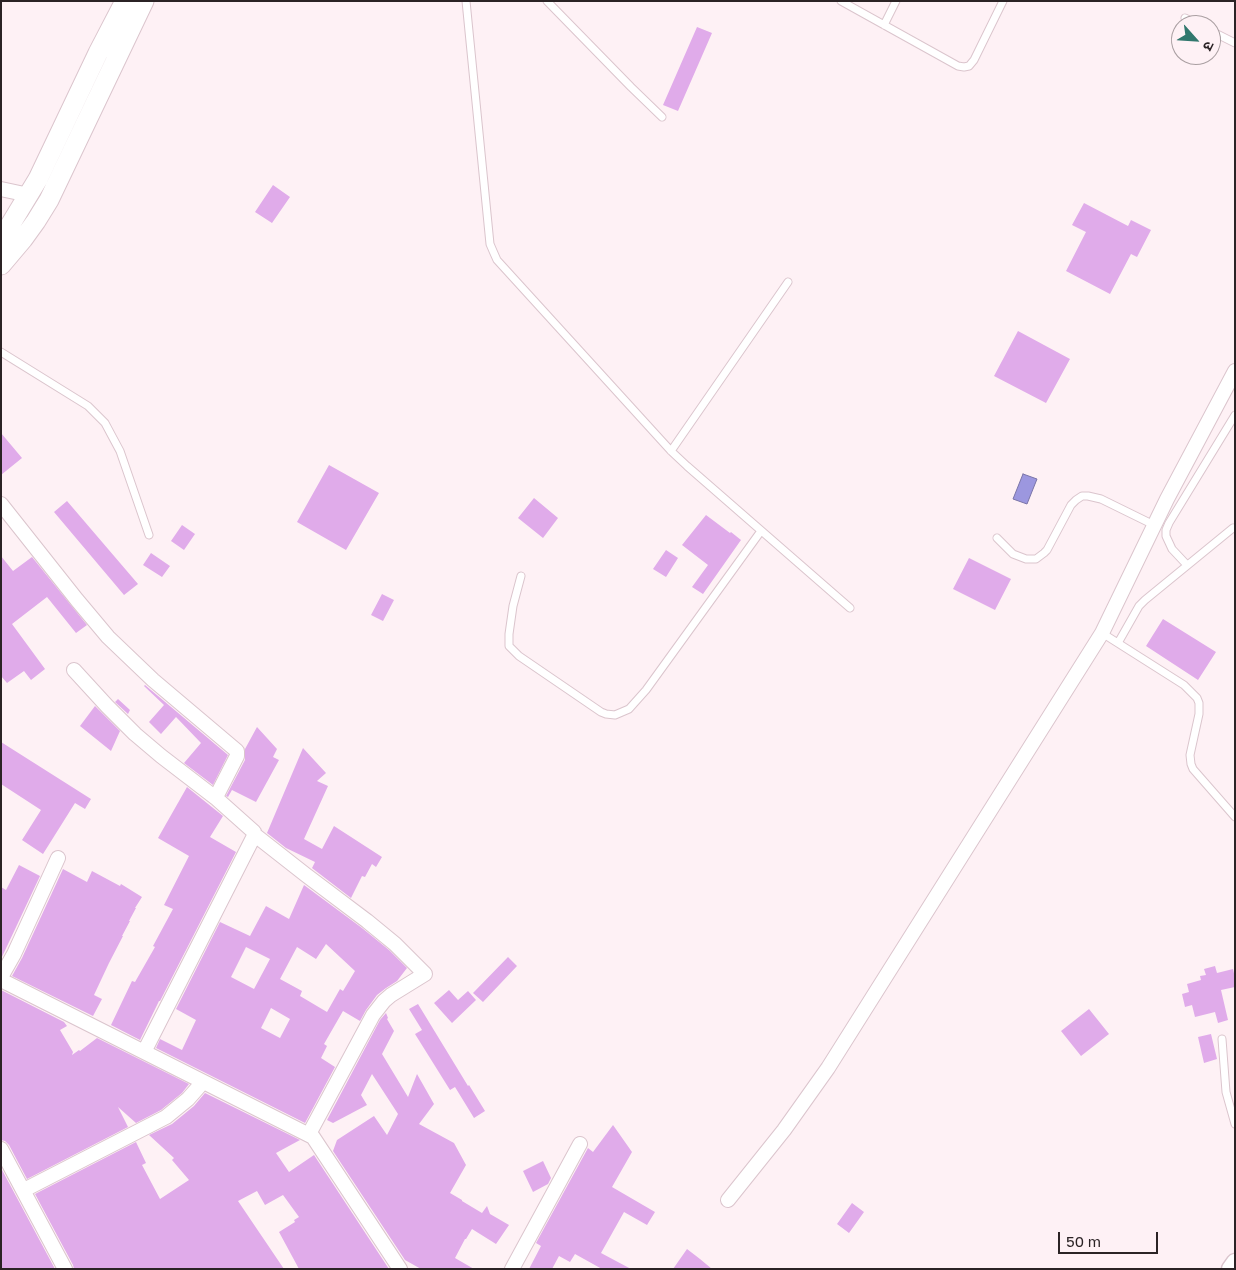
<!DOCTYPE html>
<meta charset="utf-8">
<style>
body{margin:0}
#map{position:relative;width:1236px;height:1270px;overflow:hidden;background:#fef1f5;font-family:"Golos Text","Noto Sans Devanagari",sans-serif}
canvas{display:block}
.frame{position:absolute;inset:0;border:2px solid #2b2325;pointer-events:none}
.north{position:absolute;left:1171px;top:15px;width:50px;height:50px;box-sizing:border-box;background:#fef1f5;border:1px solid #aa9fa2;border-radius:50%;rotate:116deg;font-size:14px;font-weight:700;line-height:20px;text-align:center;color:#2b2325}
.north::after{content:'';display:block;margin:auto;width:18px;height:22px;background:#31776d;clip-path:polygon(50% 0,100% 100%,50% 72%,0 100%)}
.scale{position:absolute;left:1058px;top:1232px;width:100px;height:22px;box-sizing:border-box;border:2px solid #2b2325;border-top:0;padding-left:6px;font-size:15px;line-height:18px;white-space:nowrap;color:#2b2325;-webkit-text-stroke:4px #fef1f5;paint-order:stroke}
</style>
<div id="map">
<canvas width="1236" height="1270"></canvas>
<div class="frame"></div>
<div class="north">उ</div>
<div class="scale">50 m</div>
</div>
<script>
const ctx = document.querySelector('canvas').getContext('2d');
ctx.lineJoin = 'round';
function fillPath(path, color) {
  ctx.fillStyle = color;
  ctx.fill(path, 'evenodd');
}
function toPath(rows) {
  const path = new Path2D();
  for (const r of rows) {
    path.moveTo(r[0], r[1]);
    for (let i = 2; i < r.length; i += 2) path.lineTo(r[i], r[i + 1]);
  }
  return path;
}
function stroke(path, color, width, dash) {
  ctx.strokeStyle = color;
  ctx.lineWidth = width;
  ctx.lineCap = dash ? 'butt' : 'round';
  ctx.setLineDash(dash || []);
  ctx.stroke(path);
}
const water = toPath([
 [1023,474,1037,479,1027,504,1013,499,1023,474]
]);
const building = toPath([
 [697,27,712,33,678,111,663,105],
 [273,185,290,197,272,223,255,212],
 [1084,203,1128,226,1131,220,1151,230,1137,257,1131,254,1110,294,1066,271,1086,232,1072,225],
 [1018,331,1070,359,1046,403,994,376],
 [1,433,22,458,1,475],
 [329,465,379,493,346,550,297,522],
 [534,498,558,518,543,538,518,518],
 [67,501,138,584,124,595,54,512],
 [706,515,730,533,731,532,741,540,703,594,692,587,708,565,682,545],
 [182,525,195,534,184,550,171,541],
 [666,550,678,558,666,577,653,569],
 [151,553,170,566,162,577,143,565],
 [1,556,13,571,32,557,87,625,76,633,47,597,12,624,45,669,31,680,24,671,7,683,1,676],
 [969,558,1011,579,995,610,953,589],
 [382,594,394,600,383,621,371,615],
 [1163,619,1216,652,1198,680,1146,646],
 [145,685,228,755,213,785,184,763,201,743,176,717,161,734,149,722,164,705,144,686],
 [118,699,130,710,128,714,115,702],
 [95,706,120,731,111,751,80,726],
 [257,727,277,749,273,757,279,760,256,802,232,790,228,797,226,796,245,760,245,749],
 [1,742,91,799,85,809,75,803,43,854,22,840,41,810,1,784],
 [303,748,326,773,317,781,328,786,304,839,322,849,334,826,382,857,376,867,372,864,365,877,362,876,351,898,312,868,315,862,286,848,267,833],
 [187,787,223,816,210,837,236,852,160,1001,159,1001,140,1040,111,1025,132,981,135,982,155,947,153,946,173,909,164,905,189,856,158,838],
 [19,865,40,876,1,959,1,887,6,890],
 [63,869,87,882,92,871,120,886,121,884,142,897,135,908,136,908,129,921,130,921,122,936,123,936,109,963,94,995,102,999,93,1016,12,976,22,958],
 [304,885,362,928,389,950,407,968,397,981,386,988,377,995,366,1010,360,1021,343,1011,324,1044,327,1046,321,1058,335,1067,305,1123,156,1048,160,1039,182,1050,196,1020,176,1009,220,922,250,936,266,906,289,919],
 [326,944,355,971,343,991,340,989,327,1012,300,996,302,991,280,979,297,947,316,959],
 [246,947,270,959,254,989,231,977],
 [271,1008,290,1019,280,1038,261,1028],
 [508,957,517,966,483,1002,473,993],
 [1215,966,1217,973,1233,969,1235,978,1235,987,1221,990,1228,1020,1218,1023,1215,1012,1195,1017,1192,1005,1185,1007,1182,994,1189,992,1187,984,1201,980,1200,976,1206,975,1204,969],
 [1,990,64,1022,67,1026,60,1030,73,1052,72,1055,79,1050,80,1051,97,1038,189,1084,182,1093,161,1110,136,1123,118,1107,128,1127,27,1179,9,1145,5,1141,1,1140],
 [449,990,458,1000,468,991,476,1000,452,1023,434,1003],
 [418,1004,468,1086,469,1085,485,1111,474,1118,455,1087,450,1090,415,1034,422,1030,409,1009],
 [1089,1009,1109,1034,1081,1056,1061,1031],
 [386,1013,388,1018,387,1019,394,1031,382,1054,408,1097,417,1074,434,1104,419,1124,454,1143,466,1165,450,1193,462,1200,462,1201,482,1213,487,1206,490,1214,509,1225,496,1244,472,1229,466,1239,465,1239,455,1258,474,1269,421,1269,405,1260,333,1151,337,1140,374,1116,387,1135,398,1114,372,1074,361,1095,367,1105,333,1123,327,1120,380,1020],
 [1211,1034,1217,1059,1204,1063,1198,1037],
 [205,1093,300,1140,276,1153,289,1172,314,1155,389,1269,299,1269,279,1232,295,1222,294,1220,299,1217,283,1195,265,1205,257,1191,238,1201,284,1269,74,1269,73,1265,35,1194,136,1142,146,1163,142,1165,160,1199,189,1180,172,1160,174,1158,149,1135,172,1124,194,1106],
 [613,1125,632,1152,612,1187,655,1212,647,1225,624,1212,601,1253,631,1269,602,1269,575,1254,570,1262,559,1256,552,1269,529,1269,541,1246,536,1243,588,1148,593,1152],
 [543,1161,551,1178,548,1184,533,1192,523,1171],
 [1,1168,55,1269,1,1269],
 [852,1203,864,1212,849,1233,837,1224],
 [687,1249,700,1259,712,1269,673,1269]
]);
const service = toPath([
 [466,1,490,244,493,251,497,260,671,451,687,466,850,608],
 [547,1,631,87,662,117],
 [841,1,958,66,964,67,969,66,974,60,1003,1],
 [1185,18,1199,25],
 [884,25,896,1],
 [1211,31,1235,43],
 [1,352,88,406,105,423,120,451,149,535],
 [671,451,788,282],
 [997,538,1013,554,1026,559,1036,559,1044,553,1047,550,1071,505,1076,500,1082,496,1088,496,1101,499,1154,525],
 [1187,565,1172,549,1166,536,1166,530,1169,523,1235,415],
 [521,576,513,606,509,634,509,646,519,656,601,712,606,714,615,715,629,709,646,690,761,531],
 [1102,633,1184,685,1197,698,1199,703,1199,714,1190,755,1191,764,1193,769,1235,817],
 [1118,643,1139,606,1145,600,1233,528],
 [1222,1039,1226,1092,1235,1124]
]);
const minor = toPath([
 [1,189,29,195],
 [1,504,77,600,108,637,153,680,237,751,237,756,217,795,217,799,254,832,254,836,144,1052],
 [74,670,107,706,135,734,161,756,217,799],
 [255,835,306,875,367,921,395,944,425,974,391,995,384,1001,373,1015,309,1134],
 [1,977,14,954,58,858],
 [1,980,313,1137,400,1269],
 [1,1149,65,1269],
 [24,1190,166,1117,188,1099,203,1082],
 [728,1200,784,1130,828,1068,1102,633,1167,499,1235,371],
 [512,1269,580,1144]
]);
const tertiary = toPath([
 [1230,1269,1235,1262]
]);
const secondary = toPath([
 [1,240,38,179,98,53,125,1],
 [1,265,23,239,36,221,49,200,144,1]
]);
fillPath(water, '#9c97df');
stroke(water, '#7a74a7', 1);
fillPath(building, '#e0abea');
stroke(service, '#dbc5cd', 9);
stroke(minor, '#dbc5cd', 16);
stroke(tertiary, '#dbc5cd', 19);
stroke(secondary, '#dbc5cd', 21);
stroke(service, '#fff', 7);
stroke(minor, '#fff', 14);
stroke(tertiary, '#fff', 16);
stroke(secondary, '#fff', 19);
</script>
